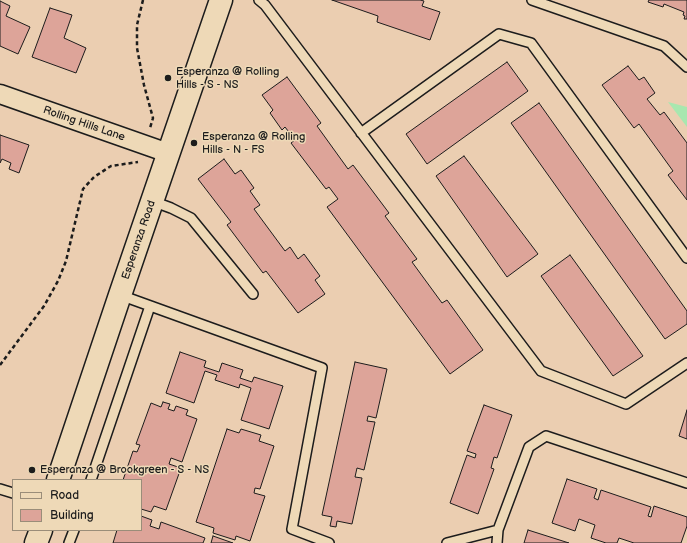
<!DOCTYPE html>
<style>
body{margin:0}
#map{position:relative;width:687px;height:543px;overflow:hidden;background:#ebceb1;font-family:"Balsamiq Sans",sans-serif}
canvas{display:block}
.legend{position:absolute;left:12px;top:479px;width:130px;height:52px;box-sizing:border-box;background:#eed9b7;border:1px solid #9a8d79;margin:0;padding:5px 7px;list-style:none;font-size:12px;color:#1c1c1c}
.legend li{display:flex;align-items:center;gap:8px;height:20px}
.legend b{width:20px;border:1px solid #9a8d79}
</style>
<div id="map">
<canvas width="687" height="543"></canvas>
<ul class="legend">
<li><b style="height:5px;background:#eed9b7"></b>Road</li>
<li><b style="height:11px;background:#dda499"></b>Building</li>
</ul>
</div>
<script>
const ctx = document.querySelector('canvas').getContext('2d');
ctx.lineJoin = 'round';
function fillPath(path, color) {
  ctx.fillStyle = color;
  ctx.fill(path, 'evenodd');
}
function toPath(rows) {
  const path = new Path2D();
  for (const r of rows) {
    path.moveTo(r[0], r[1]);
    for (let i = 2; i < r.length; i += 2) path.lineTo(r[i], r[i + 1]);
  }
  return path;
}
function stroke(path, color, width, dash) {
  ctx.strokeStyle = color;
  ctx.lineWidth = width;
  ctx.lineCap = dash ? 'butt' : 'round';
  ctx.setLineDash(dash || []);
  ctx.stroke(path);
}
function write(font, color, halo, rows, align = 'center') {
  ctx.font = font + ' "Balsamiq Sans",sans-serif';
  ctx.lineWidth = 3;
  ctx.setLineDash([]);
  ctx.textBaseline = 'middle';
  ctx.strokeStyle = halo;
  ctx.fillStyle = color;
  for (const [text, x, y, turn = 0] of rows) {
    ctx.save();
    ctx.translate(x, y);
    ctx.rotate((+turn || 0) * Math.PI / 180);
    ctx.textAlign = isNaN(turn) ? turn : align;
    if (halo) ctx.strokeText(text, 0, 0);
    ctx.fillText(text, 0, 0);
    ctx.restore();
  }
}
const green = toPath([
 [668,102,687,107,687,127]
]);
const building = toPath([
 [332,0,420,0,424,1,422,6,440,12,430,40,377,22,378,16,332,0],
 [649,0,687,0,687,19,684,19,685,16,683,15,684,12,664,4,663,7,648,2,649,0],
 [0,1,10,6,6,16,30,27,18,54,0,46,0,1],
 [50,8,72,15,64,38,86,48,76,73,32,57,50,8],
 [507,62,528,91,427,164,406,134,507,62],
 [628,66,639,80,644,77,655,93,647,99,660,115,664,112,687,143,687,200,668,175,673,171,639,124,634,128,602,85,628,66],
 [287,77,321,123,317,126,348,169,353,165,389,213,385,216,417,259,412,262,442,303,447,300,483,350,450,374,327,207,338,199,329,187,326,189,291,143,295,140,285,127,282,130,270,113,273,110,262,95,287,77],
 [539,103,687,311,687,324,665,339,511,123,539,103],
 [0,135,29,145,19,173,9,169,11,163,2,159,0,163,0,135],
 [464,156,538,254,507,277,436,176,464,156],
 [224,159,235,174,241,170,254,188,250,191,260,205,254,209,285,251,290,247,298,259,304,254,320,276,315,280,325,294,298,313,266,271,263,273,227,225,231,222,198,179,224,159],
 [570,255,643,356,613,376,541,276,570,255],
 [180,352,206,361,204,367,219,372,222,363,243,370,240,378,252,382,254,377,283,386,269,429,241,420,251,388,240,384,239,388,215,380,217,375,205,371,194,403,166,393,180,352],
 [355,362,387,369,376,418,368,416,367,421,375,422,364,470,357,468,355,477,362,478,352,524,337,521,336,527,330,526,332,517,322,515,355,362],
 [163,402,170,404,168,409,174,411,176,406,188,410,186,415,197,419,182,462,171,458,169,464,181,468,166,510,154,506,151,512,141,509,141,480,123,480,133,451,137,452,140,445,136,444,151,403,161,407,163,402],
 [484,405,512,415,497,458,494,457,491,468,494,469,478,514,450,503,467,455,475,458,476,454,467,451,484,405],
 [687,410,687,439,679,436,687,410],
 [227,429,239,433,241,429,261,435,259,441,274,446,260,489,255,488,254,493,265,496,250,541,236,536,235,540,213,533,214,528,196,522,227,429],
 [567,479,597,489,594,498,598,500,601,490,651,507,648,516,651,517,654,506,687,517,687,526,681,543,634,543,619,538,617,543,606,543,591,538,595,525,579,519,575,531,552,523,567,479],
 [141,516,152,520,150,526,159,529,161,522,205,538,203,543,113,543,117,530,141,530,141,516],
 [528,530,569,543,524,543,528,530],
 [213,536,233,543,211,543,213,536]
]);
const path = toPath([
 [143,0,137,25,137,48,144,85,153,118,150,128],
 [0,365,44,306,58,281,66,261,83,189,94,177,111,166,138,162]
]);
const service = toPath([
 [259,0,265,5,541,371,626,404,687,363],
 [532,0,664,46,687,67],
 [361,133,499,34,531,43,687,258],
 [152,201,171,208,191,218,253,294],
 [120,295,322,368,292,529,329,543],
 [91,480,150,306],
 [0,489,13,493],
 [69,543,74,530],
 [447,543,498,530,529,447,546,436,687,483],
 [497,543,498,530]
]);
const minor = toPath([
 [0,94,168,153]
]);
const tertiary = toPath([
 [58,480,120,295,221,0],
 [36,543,41,530]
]);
const markers = [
 [168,78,4,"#1c1c1c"],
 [194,143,4,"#1c1c1c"],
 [32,470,4,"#1c1c1c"]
];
const poiNames = [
 ["Esperanza @ Rolling",176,72],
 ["Hills - S - NS",176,85],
 ["Esperanza @ Rolling",202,137],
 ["Hills - N - FS",202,150],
 ["Esperanza @ Brookgreen - S - NS",40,470]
];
const streetNames = [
 ["Rolling Hills Lane",84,124,19],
 ["Esperanza Road",139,240,-71]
];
fillPath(green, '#a8e7af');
fillPath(building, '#dda499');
stroke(building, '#1c1c1c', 1);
stroke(service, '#1c1c1c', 12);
stroke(minor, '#1c1c1c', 21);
stroke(tertiary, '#1c1c1c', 25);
stroke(path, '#1c1c1c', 2.5, [4, 3]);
stroke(service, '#eed9b7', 9);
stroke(minor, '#eed9b7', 18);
stroke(tertiary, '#eed9b7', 22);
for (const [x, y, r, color] of markers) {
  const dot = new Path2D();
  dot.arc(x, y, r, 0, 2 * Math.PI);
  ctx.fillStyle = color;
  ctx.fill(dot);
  stroke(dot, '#eed9b7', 1.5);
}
write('11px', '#1c1c1c', '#eed9b7', poiNames, 'left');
write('11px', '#1c1c1c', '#eed9b7', streetNames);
</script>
